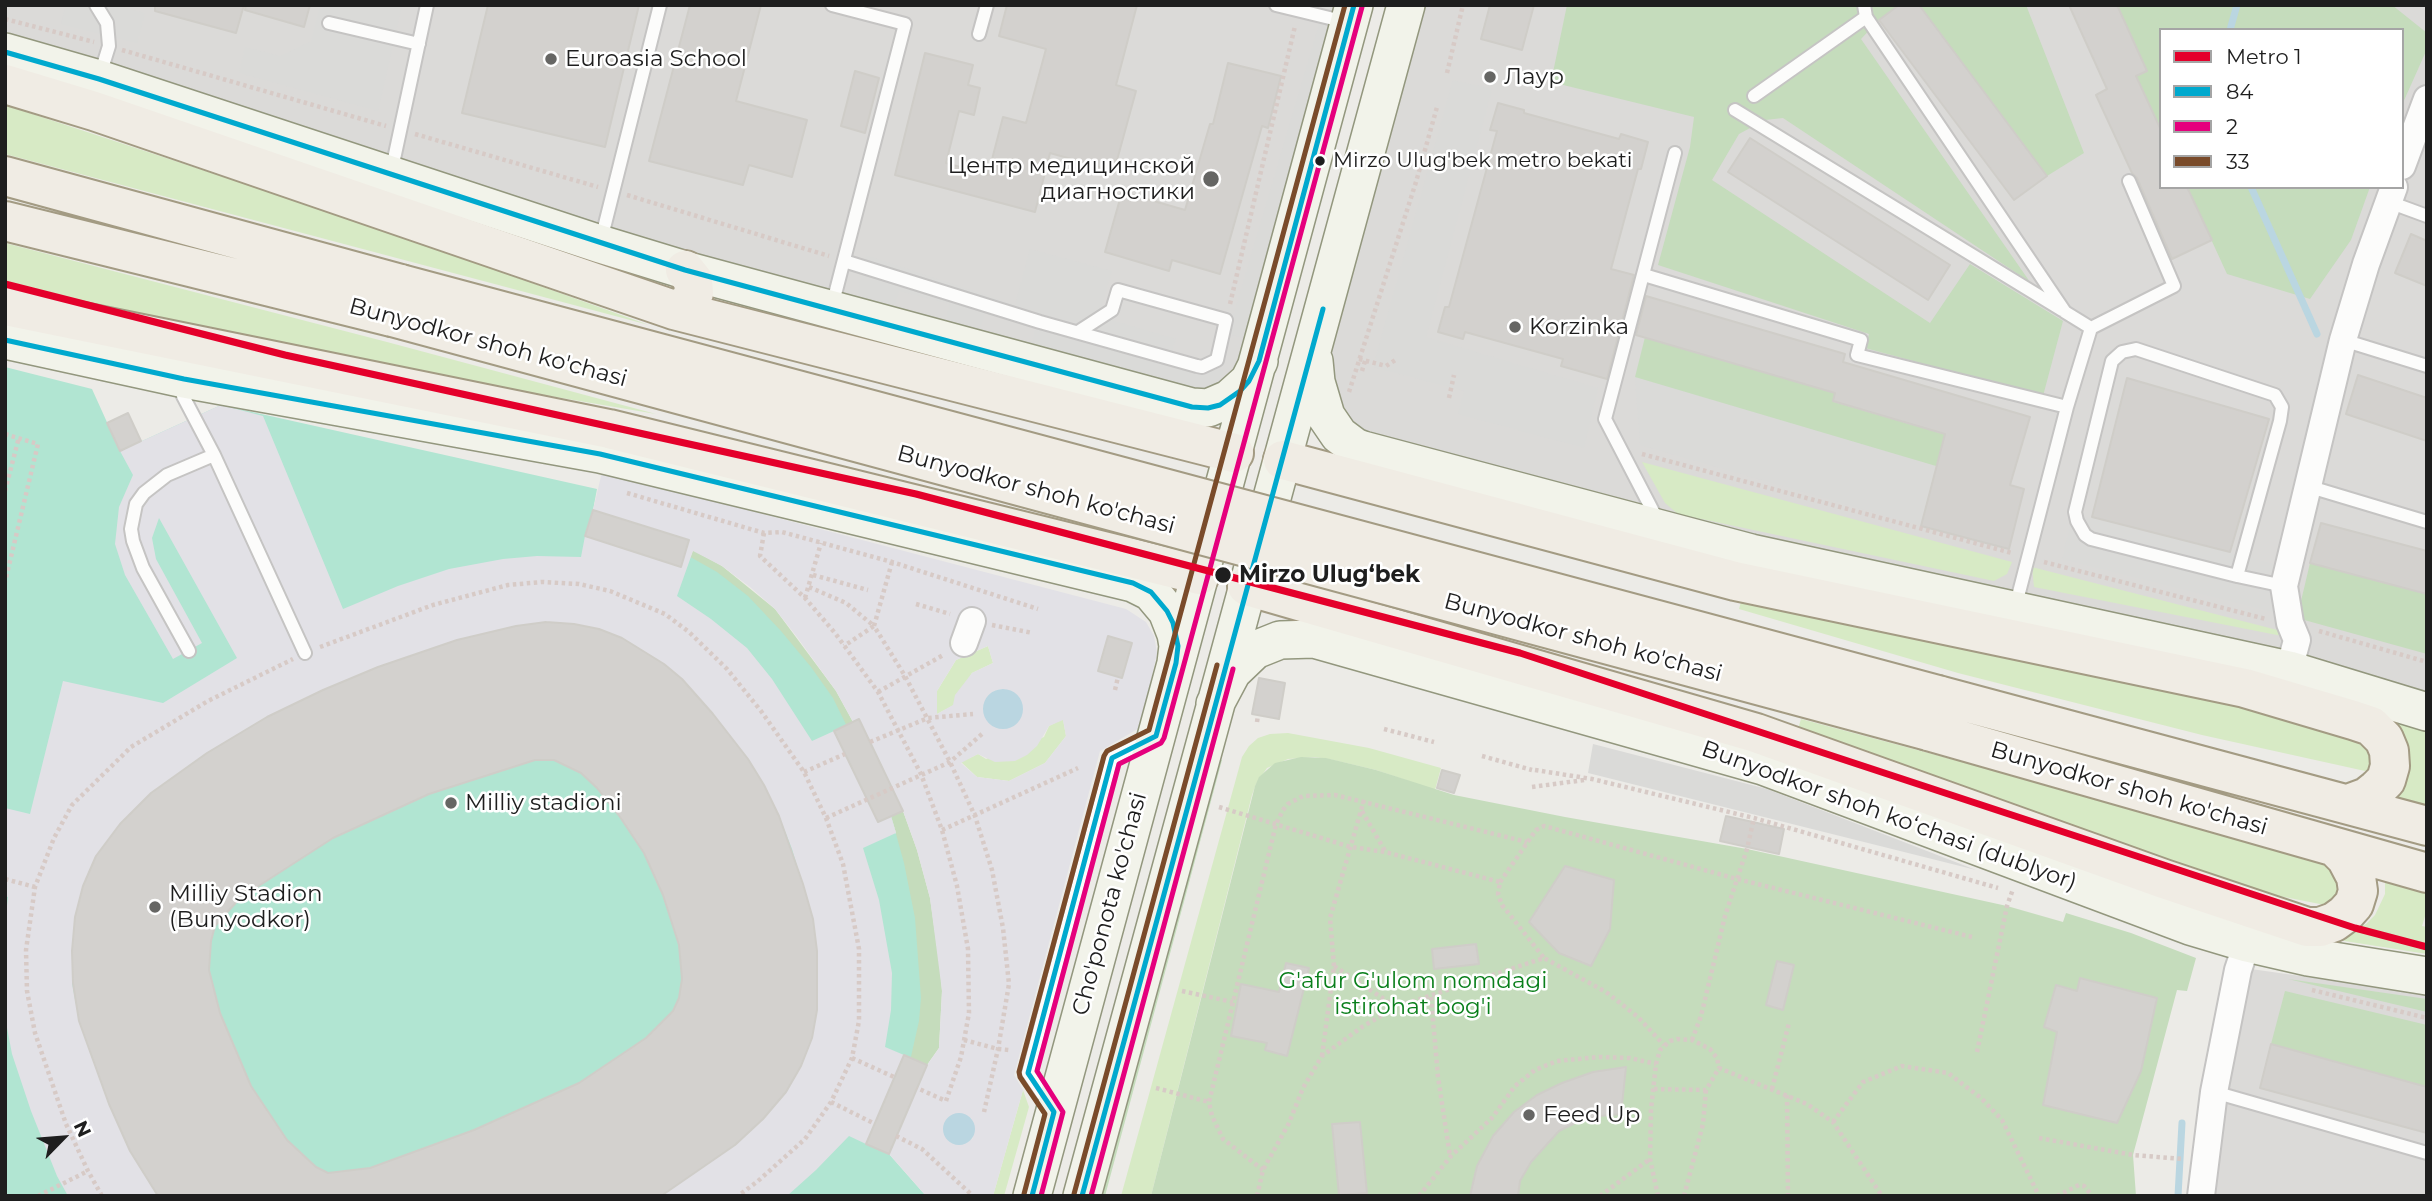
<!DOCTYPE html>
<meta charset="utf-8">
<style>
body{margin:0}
#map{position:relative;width:2432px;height:1201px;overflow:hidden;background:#ecebe7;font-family:Montserrat,sans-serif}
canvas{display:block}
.frame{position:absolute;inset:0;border:7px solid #1e1e1e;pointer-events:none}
.legend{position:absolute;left:2159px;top:28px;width:245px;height:161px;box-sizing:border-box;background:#fff;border:2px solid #a5a5a5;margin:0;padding:9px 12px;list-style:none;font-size:21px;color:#1e1e1e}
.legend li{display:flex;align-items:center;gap:14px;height:35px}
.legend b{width:35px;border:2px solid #a5a5a5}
.north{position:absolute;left:28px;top:1103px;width:70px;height:70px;-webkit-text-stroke:5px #fff;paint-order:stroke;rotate:65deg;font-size:19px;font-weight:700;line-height:28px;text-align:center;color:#1e1e1e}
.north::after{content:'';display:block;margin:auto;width:24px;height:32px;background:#1e1e1e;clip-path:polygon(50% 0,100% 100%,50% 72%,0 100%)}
</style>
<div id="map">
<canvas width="2432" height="1201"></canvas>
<div class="frame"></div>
<ul class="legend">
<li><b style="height:9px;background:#e4002b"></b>Metro 1</li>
<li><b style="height:9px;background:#00a9ce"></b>84</li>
<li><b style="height:9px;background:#e5007d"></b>2</li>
<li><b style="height:9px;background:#7a4b2a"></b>33</li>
</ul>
<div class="north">N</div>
</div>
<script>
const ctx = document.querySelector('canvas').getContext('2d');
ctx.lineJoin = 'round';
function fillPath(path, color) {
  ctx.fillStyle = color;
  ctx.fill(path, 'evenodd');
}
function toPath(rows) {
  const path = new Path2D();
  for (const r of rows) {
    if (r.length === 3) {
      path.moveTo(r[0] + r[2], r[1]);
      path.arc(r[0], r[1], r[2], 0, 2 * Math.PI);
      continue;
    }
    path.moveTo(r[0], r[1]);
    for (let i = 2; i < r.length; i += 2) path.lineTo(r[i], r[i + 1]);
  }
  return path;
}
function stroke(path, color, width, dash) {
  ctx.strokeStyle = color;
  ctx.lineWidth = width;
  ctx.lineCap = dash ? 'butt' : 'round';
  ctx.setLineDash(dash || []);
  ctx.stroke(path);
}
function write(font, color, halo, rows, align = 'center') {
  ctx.font = font + ' Montserrat,sans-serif';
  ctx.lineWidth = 5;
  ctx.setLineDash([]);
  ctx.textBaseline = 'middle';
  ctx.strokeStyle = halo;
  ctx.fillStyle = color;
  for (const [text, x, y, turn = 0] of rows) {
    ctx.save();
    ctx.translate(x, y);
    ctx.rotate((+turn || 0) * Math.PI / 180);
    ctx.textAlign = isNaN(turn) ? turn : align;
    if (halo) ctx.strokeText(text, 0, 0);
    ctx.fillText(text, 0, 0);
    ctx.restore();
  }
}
const residential = toPath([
 [5,5,1354,5,1259,361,1208,408,5,52],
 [1406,5,2427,5,2427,712,1363,450,1316,382],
 [2161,30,2402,30,2402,187,2161,187],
 [2244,968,2427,994,2427,1196,2201,1196]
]);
const religious = toPath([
 [66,5,114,5,145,13,137,43,61,24],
 [320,5,402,5,378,111,239,73,245,47,280,56,311,41],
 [1320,21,1339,27,1247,339,1228,334],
 [1453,80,1492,89,1426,337,1598,388,1584,448,1458,414,1464,391,1373,367],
 [1030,249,1112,271,1098,316,1176,339,1170,356,1223,371,1218,387,1202,391,1031,345,1036,328,985,314,980,329,946,319,950,304,899,291,895,305,863,297,858,291,866,255,1015,305],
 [1635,377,1936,466,1921,526,1640,445],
 [2073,514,2285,567,2274,612,2062,559],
 [1593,744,1767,789,1976,870,1588,773]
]);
const grass = toPath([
 [5,105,376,227,649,325,5,154],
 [5,243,387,342,656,414,391,369,5,290],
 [1642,462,2012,562,2007,574,1994,581,1678,514,1665,503],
 [2032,567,2289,633,2287,637,2034,587],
 [1744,591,2375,735,2371,770,2365,771,2202,735,1958,673,1739,609],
 [988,646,993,663,972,673,954,705,937,714,937,691,956,660],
 [2378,713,2427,731,2427,806,2391,798],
 [1063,719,1066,736,1045,763,1009,781,977,777,961,762,978,754,986,759,1044,737,1049,726],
 [1801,719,2045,784,2178,815,2350,872,2330,906,2259,892,1798,729],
 [1288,733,1369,748,1441,768,1435,790,1376,770,1329,759,1314,757,1288,759,1267,768,1256,784,1252,795,1151,1196,1121,1196,1242,757,1249,746,1258,738,1270,734],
 [2385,872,2427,886,2427,910,2422,926,2427,927,2427,954,2332,939,2366,924,2375,915,2385,894],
 [1023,1090,1029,1107,1004,1196,993,1196]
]);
const forest = toPath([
 [1567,5,1899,5,1879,20,1861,39,2030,282,1783,118,1765,120,1739,134,1712,180,1930,323,1970,264,2063,321,2043,396,1865,348,1869,334,1658,265,1690,147,1694,117,1551,82],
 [1919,5,2026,5,2084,153,2047,176],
 [2117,5,2392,5,2427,33,2427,49,2402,105,2402,30,2161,30,2161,130,2136,76,2146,71],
 [2187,187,2370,187,2351,240,2310,299,2227,274],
 [1645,337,1834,393,1834,402,2019,456,2010,485,1936,466,1635,377],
 [693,550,722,566,775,609,836,691,853,722,812,741,676,596],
 [2310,563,2427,594,2427,654,2297,618],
 [1301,757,1326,758,1376,770,1454,795,1565,817,1747,849,2007,906,2063,922,2066,913,2131,933,2196,958,2187,991,2177,990,2133,1155,2136,1196,1151,1196,1255,786,1259,777,1275,763],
 [1215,758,1222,760,1105,1196,1097,1196],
 [903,811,917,850,930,898,940,968,942,991,939,1048,927,1065,885,1047,896,833,891,816],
 [2288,979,2427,999,2427,1012],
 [2285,991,2427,1025,2427,1087,2271,1044]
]);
const pitch = toPath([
 [5,367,92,389,120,451,221,405,597,489,593,510,689,540,685,554,717,572,748,596,781,631,811,667,833,698,891,816,904,863,915,918,921,998,919,1021,889,1154,926,1196,5,1196]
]);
const plaza = toPath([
 [221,405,263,416,343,609,398,586,449,569,503,559,537,556,581,557,585,536,681,566,689,540,593,510,602,472,1126,609,1146,622,1154,636,1157,653,1141,727,1100,751,1014,1075,1023,1090,993,1196,926,1196,889,1154,927,1065,939,1048,942,991,930,898,917,850,903,811,859,720,853,722,836,691,797,637,775,609,750,587,722,566,693,551,677,596,711,619,747,648,772,679,812,741,834,731,878,822,891,816,896,833,863,848,879,900,892,973,891,1010,885,1047,904,1055,866,1144,849,1136,816,1170,787,1196,661,1196,735,1145,817,1010,817,951,813,919,792,849,779,816,748,759,713,714,682,679,664,664,622,638,379,667,323,690,267,717,207,753,151,793,120,824,96,856,83,886,75,917,72,951,72,983,79,1021,109,1104,130,1151,158,1196,68,1196,57,1176,31,1111,12,1054,5,1017,5,922,8,897,5,896,5,808,30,814,63,681,163,703,237,658,159,518,152,538,156,559,202,643,173,659,125,575,115,544,119,507,133,475,120,451],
 [988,646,993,663,972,673,955,695,953,705,937,714,937,691,956,660],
 [1001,689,1007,690,1008,728,995,727,986,718,994,691],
 [1063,720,1066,736,1045,763,1009,781,977,777,961,763,978,754,995,762,1015,761,1027,755,1037,746,1049,726],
 [963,1114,972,1119,973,1138,964,1144,953,1144]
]);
const water = toPath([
 [1003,709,20],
 [959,1129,16]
]);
const stream = toPath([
 [2230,30,2237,5],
 [2251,187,2317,334],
 [2178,1196,2182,1123]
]);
const building = toPath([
 [155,5,244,5,236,33,155,11,155,5],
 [246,5,310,5,304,27,245,10,246,5],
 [488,5,639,5,605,147,462,113,488,5],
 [690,5,761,5,736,101,807,120,792,177,749,165,743,185,649,161,690,5],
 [1007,5,1137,5,1116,85,1136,91,1114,171,1050,153,1035,212,895,175,925,53,973,65,968,85,980,88,974,115,959,111,946,163,988,175,1003,117,1026,123,1046,49,999,36,1007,5],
 [1490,5,1534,5,1522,50,1481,39,1490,5],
 [1899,5,1919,5,2047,176,2014,200,1879,20,1899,5],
 [2069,5,2117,5,2147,71,2136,76,2161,130,2161,187,2187,187,2212,240,2172,259,2137,178,2132,173,2096,95,2107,89,2069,5],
 [1228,63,1281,76,1268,128,1262,126,1220,274,1172,260,1169,271,1105,252,1122,192,1185,210,1210,124,1213,124,1228,63],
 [855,71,879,78,865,133,841,126,855,71],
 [1498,103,1524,110,1524,113,1619,139,1621,134,1648,142,1641,169,1638,169,1611,269,1634,275,1607,379,1561,366,1563,359,1465,332,1463,339,1438,332,1445,307,1449,307,1497,131,1490,130,1498,103],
 [1750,138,1950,265,1928,300,1728,172,1750,138],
 [2411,234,2427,241,2427,286,2395,273,2411,234],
 [1646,296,1845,354,1843,362,2030,417,2010,485,2024,489,2009,549,1921,526,1945,434,1833,401,1835,393,1636,335,1646,296],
 [2358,375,2427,398,2427,441,2346,414,2358,375],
 [2127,378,2269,419,2230,552,2092,517,2127,378],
 [128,413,141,441,120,451,107,423,128,413],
 [593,510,689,540,681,567,585,536,593,510],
 [2321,523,2427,551,2427,594,2310,563,2321,523],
 [546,622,574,624,599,629,622,638,664,664,682,679,713,714,748,759,764,785,779,816,803,884,813,919,817,951,817,1010,812,1038,801,1066,786,1092,763,1119,735,1145,661,1196,158,1196,130,1151,109,1104,79,1021,73,983,72,951,75,917,83,886,96,856,120,824,151,793,207,753,267,717,323,690,378,667,457,640,516,626,546,622],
 [535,760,554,760,581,773,597,788,620,817,644,853,663,895,679,945,682,979,679,998,673,1011,646,1038,579,1083,474,1130,370,1168,328,1173,316,1167,287,1140,251,1086,220,1013,209,970,211,941,215,926,240,898,333,838,429,794,535,760],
 [1108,636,1132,643,1122,678,1098,671,1108,636],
 [1259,678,1285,683,1279,719,1252,714,1259,678],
 [859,719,903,811,878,822,834,731,859,719],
 [1442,770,1460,775,1454,793,1437,788,1442,770],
 [1726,816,1784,829,1779,854,1720,841,1726,816],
 [1565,866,1614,880,1610,929,1591,966,1559,953,1529,922,1565,866],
 [1476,944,1479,964,1434,969,1432,949,1476,944],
 [1777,961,1794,965,1783,1010,1766,1005,1777,961],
 [1286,963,1309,968,1287,1056,1265,1050,1267,1043,1231,1036,1241,984,1279,992,1286,963],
 [2080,978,2157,998,2141,1071,2117,1123,2043,1105,2057,1032,2044,1027,2056,985,2077,991,2080,978],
 [2271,1044,2427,1087,2427,1133,2260,1088,2271,1044],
 [904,1055,927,1065,889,1154,866,1144,904,1055],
 [1626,1067,1621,1114,1599,1116,1577,1122,1559,1131,1531,1162,1520,1181,1518,1196,1470,1196,1477,1166,1493,1136,1514,1112,1537,1095,1562,1083,1593,1072,1626,1067],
 [1360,1122,1367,1193,1339,1195,1332,1124,1360,1122]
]);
const path = toPath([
 [5,19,94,42],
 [122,50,386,126],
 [1447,73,1463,5],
 [415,134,598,187],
 [627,195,829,256],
 [1230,304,1295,26],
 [1359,359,1386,366,1397,359],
 [1362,371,1365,361],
 [1349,392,1416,182,1437,107],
 [1449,398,1454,375],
 [5,434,38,444,5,582],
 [1642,454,2012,553],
 [5,491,19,437],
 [627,493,764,533,782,532,892,562,1038,609],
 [764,533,760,556,805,598,835,633,878,692,921,774,942,830,957,886,968,949,969,1013,961,1057,946,1101,917,1088],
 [892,562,874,626,905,676,950,762,975,816,992,870,1003,928,1009,984,998,1049,984,1112],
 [2044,562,2266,619],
 [813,575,868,590],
 [809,587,846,603,874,626,844,646],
 [805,598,821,543],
 [916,604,950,614],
 [992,625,1033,633],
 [2319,631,2427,662],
 [320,647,433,605,508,585,542,582,579,584,610,591,665,614,689,632,727,669,761,711,804,772,826,818,843,864,859,949,859,1021,852,1058,831,1102,805,1139,758,1181,738,1196],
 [1115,690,1118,677],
 [878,692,945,654],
 [1257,722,1258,715],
 [1384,729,1434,742],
 [870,742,928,718,973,714],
 [1482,756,1532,770],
 [1535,770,1592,779,1754,818,1998,888],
 [804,772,845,754],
 [1532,787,1584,780],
 [1219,807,1351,847,1385,852,1500,882,1498,894,1502,905,1544,958],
 [1362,811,1385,851],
 [826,818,950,762,982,734],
 [942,830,1078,768],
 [5,879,35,887],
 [1500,882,1536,830,1544,826,1737,879,1972,937],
 [1334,966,1330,918,1364,800],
 [2312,990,2427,1018],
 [1182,991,1233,1002],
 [1431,997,1438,1077,1450,1156],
 [964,1040,998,1049,1009,1050],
 [1692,1040,1701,1016,1725,916,1747,849,1754,818],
 [1977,1052,2007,906,2013,889],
 [1322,1056,1334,966,1396,1007,1544,958,1606,992,1638,1017,1664,1045],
 [852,1058,894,1077],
 [1156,1088,1209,1102],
 [1654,1089,1706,1090,1719,1068,1807,1104,1833,1122,1882,1196],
 [1772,1089,1789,1023],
 [1787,1095,1788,1196],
 [831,1102,875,1124],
 [1833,1122,1863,1082,1902,1066,1948,1073,1981,1098,2002,1120,2039,1196],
 [896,1136,922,1149,973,1196],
 [2039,1138,2133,1155,2183,1159],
 [1263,1170,1223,1139,1212,1116,1209,1102,1276,824,1283,810,1288,804,1303,796,1335,795,1527,842],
 [38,1196,88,1171],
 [102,1196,88,1171,66,1124,35,1033,27,991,26,950,35,887,54,838,72,805,131,747,208,701,293,659],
 [1257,1196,1263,1170,1289,1123,1303,1088,1322,1056,1362,1027,1396,1007],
 [1419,1196,1451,1156,1492,1118,1515,1086,1535,1070,1557,1061,1599,1057,1630,1058,1656,1064],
 [1600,1196,1650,1159],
 [1658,1196,1650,1159,1651,1109,1656,1064,1660,1050,1670,1041,1677,1039,1692,1040,1710,1049,1717,1058,1719,1068],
 [1684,1196,1703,1124,1706,1090],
 [2057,1196,2079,1185,2084,1186,2092,1196]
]);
const lane = toPath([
 [96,5,107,23,109,46,100,75],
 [832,5,905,24,832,306],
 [1276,5,1346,22],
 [1864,5,1866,17,2065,312,2091,328],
 [329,23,419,44],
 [979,34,987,5],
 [1754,96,1866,17],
 [1735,110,2062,310],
 [391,173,427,5],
 [2389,202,2427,216],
 [601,240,660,5],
 [844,261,1040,322,1197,366,1202,367,1217,360,1226,320,1118,290,1112,310,1078,332],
 [1644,275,1861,340,1857,355,2067,407],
 [2343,340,2427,366],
 [184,382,183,396,214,455,305,653],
 [2307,486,2427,522],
 [1658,521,1605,419,1675,153],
 [2237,576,2280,421,2282,407,2275,395,2136,349,2122,352,2112,361,2075,512,2077,521,2085,535,2091,539,2237,576,2284,586],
 [2015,608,2067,407,2091,328,2174,286,2129,181],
 [189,651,143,568,133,541,131,529,136,504,144,493,167,475,214,455],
 [2214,1092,2427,1153],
 [1049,1104,1028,1073,1112,758,1147,741]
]);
const street = toPath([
 [2402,166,2427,99],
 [964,643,972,621],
 [2289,670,2297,640,2290,623,2284,586,2343,340,2366,264,2394,187],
 [2201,1196,2214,1092,2238,970,2247,943]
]);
const secondary = toPath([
 [5,52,99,79,600,244,685,270,1192,407,1208,408,1229,399,1249,381,1259,361],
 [5,340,184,379,600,454,1133,583,1151,592,1167,611,1176,634,1178,646,1176,663],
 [1314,361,1316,382,1326,416,1339,435,1355,447,1363,450,1751,553,2289,670,2427,712],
 [1215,704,1232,672,1255,650,1280,640,1314,639,1763,766,2190,926,2247,943,2308,957,2427,976],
 [1032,1196,1354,5],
 [1082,1196,1406,5]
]);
const primary = toPath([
 [5,84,94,111,674,310,1234,453],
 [5,176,401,284],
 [5,221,392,317],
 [5,306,609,429,1200,575],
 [674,310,687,305,694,293,693,280,685,270],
 [1283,460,1735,581,2245,688,2353,720,2371,726,2384,739,2389,751,2390,766,2386,780,2377,789,2367,797,2348,804],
 [1247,586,1756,733,2164,879,2307,927,2320,927,2334,922,2345,914,2354,904,2358,891,2356,877,2346,858,2336,848],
 [1938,695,2427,826],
 [1928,731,2427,873]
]);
const primaryBridge = toPath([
 [401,284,1938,695],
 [392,317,1928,731]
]);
const bus1 = toPath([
 [5,52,99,79,685,270,1192,407,1208,408,1220,405,1240,391,1249,381,1259,361,1354,5],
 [5,340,184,379,600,454,1133,583,1151,592,1167,611,1173,623,1178,646,1176,663,1156,736,1112,758,1028,1073,1054,1112,1032,1196],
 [1082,1196,1323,309]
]);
const bus2 = toPath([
 [1041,1196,1063,1112,1037,1071,1119,764,1161,743,1164,738,1362,7],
 [1091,1196,1233,669]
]);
const bus3 = toPath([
 [1024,1194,1045,1114,1020,1077,1019,1072,1104,756,1107,751,1149,730,1345,5],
 [1074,1194,1217,665]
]);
const metro1 = toPath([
 [5,284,285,355,916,494,1520,653,2355,928,2427,947]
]);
const markers = [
 [551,59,7,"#666664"],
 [1490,77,7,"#666664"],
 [1320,161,6,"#1e1e1e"],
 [1211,179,9,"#666664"],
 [1515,327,7,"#666664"],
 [1223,575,9,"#1e1e1e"],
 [451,803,7,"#666664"],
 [155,907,7,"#666664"],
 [1529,1115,7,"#666664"]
];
const busNames = [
 ["Mirzo Ulug'bek metro bekati",1333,161]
];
const poiNames = [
 ["Euroasia School",565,59],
 ["Лаур",1504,77],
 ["Центр медицинской",1195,166,"right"],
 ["диагностики",1195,192,"right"],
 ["Korzinka",1529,327],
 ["Milliy stadioni",465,803],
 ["Milliy Stadion",169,894],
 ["(Bunyodkor)",169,920],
 ["Feed Up",1543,1115]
];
const streetNames = [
 ["Bunyodkor shoh ko'chasi",488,343,15],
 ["Bunyodkor shoh ko'chasi",1036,490,15],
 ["Bunyodkor shoh ko'chasi",1583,638,15],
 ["Bunyodkor shoh ko'chasi",2129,789,16],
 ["Bunyodkor shoh koʻchasi (dublyor)",1889,816,20],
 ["Cho'ponota ko'chasi",1110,904,-75]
];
const stopNames = [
 ["Mirzo Ulugʻbek",1239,575]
];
const parkNames = [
 ["G'afur G'ulom nomdagi",1413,981],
 ["istirohat bog'i",1413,1007]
];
fillPath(residential, '#dbdad8');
fillPath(religious, '#dadad8');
fillPath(grass, '#d7eac5');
fillPath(forest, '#c5dcbc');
fillPath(pitch, '#b1e5d2');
fillPath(plaza, '#e2e1e6');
fillPath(water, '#bad6e1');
stroke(stream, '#bad6e1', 7);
fillPath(building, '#d3d1ce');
stroke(building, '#cfcdc8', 2);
stroke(lane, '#c5c4c3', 16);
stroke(street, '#c5c4c3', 30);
stroke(secondary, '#93977e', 40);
stroke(primary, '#a39b83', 42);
stroke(path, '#d7cac6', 4.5, [3.5, 3.5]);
stroke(lane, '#fcfcfb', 12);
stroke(street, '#fcfcfb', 26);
stroke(secondary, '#f2f3ea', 37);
stroke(primary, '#f0ece4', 38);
stroke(primaryBridge, '#a39b83', 42, []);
stroke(primaryBridge, '#f0ece4', 38);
stroke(bus1, '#00a9ce', 5);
stroke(bus2, '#e5007d', 5);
stroke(bus3, '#7a4b2a', 5);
stroke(metro1, '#e4002b', 7);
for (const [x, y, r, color] of markers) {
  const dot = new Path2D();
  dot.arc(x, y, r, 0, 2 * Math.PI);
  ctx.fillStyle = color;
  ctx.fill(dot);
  stroke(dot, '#fff', 2.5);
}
write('21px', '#1e1e1e', '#fff', busNames, 'left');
write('23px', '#1e1e1e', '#fff', poiNames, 'left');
write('23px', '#1e1e1e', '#fff', streetNames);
write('bold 23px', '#1e1e1e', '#fff', stopNames, 'left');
write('23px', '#0a7f1b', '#fff', parkNames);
</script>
